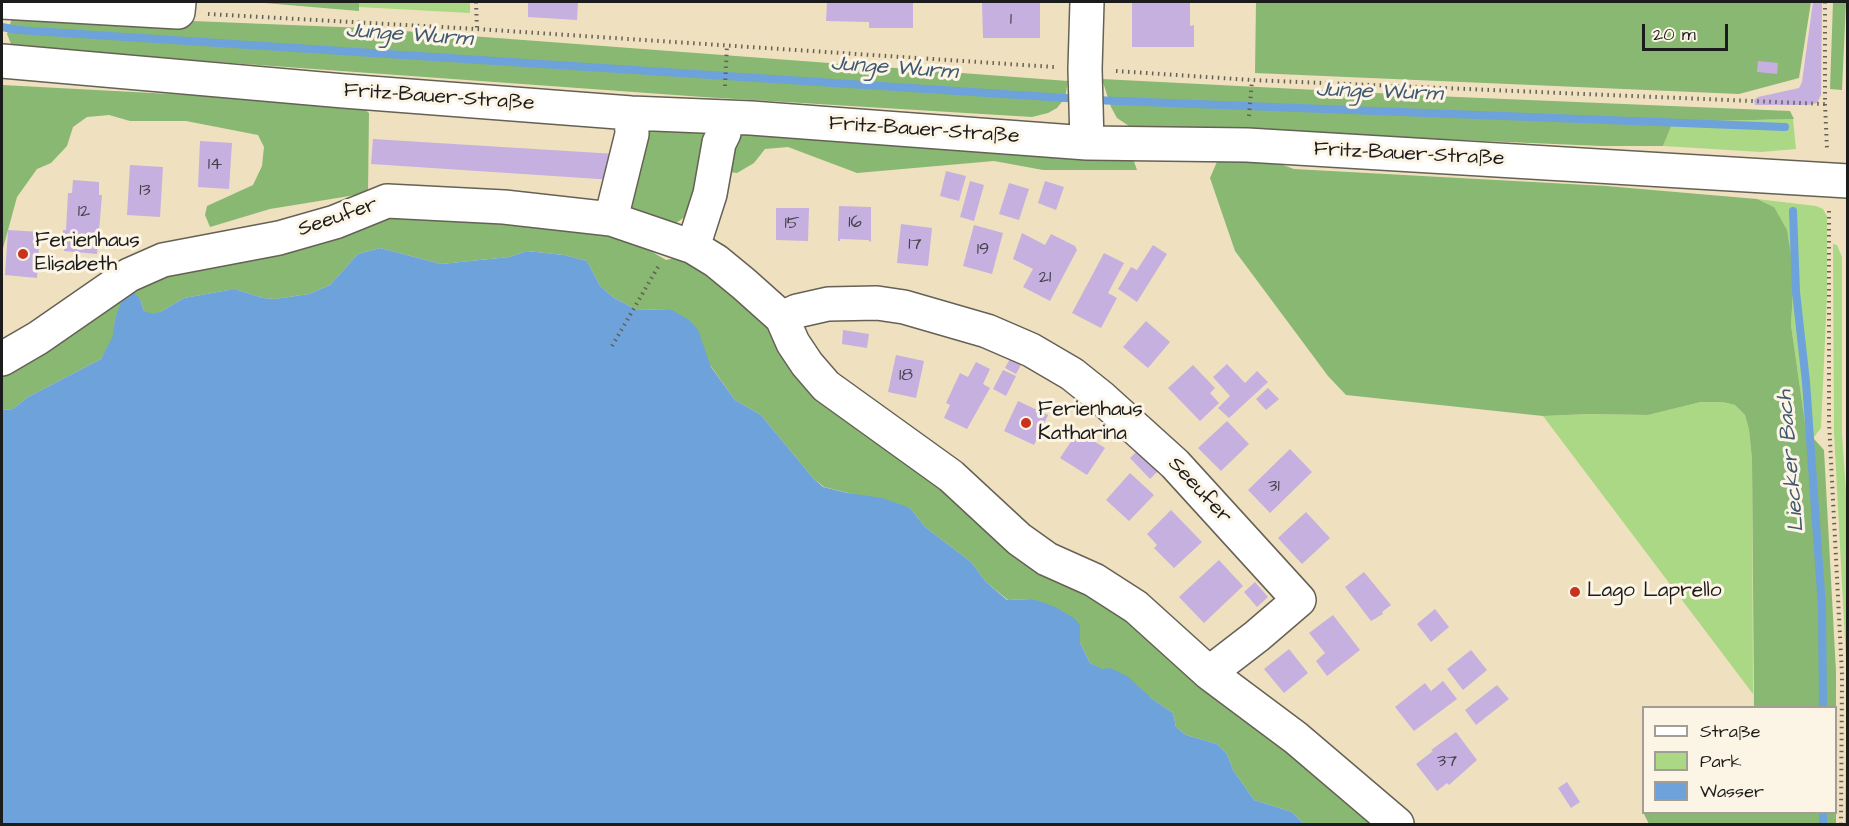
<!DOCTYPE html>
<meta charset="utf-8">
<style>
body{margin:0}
#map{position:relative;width:1849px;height:826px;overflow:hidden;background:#efe0c0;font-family:"Architects Daughter",sans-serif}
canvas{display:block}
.frame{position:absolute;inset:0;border:3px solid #1c1c1c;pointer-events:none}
.legend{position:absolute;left:1642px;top:706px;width:195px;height:108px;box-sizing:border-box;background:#fcf5e5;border:2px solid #a29e95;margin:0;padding:8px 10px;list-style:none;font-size:18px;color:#1c1c1c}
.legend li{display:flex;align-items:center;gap:12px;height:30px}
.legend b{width:30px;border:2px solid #a29e95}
.scale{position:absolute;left:1642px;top:24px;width:86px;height:27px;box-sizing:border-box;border:3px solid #1c1c1c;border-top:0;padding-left:8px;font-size:18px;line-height:21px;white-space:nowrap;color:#1c1c1c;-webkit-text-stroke:4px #fcf5e5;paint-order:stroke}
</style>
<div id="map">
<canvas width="1849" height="826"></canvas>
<div class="frame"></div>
<ul class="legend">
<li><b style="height:8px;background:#fff"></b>Straße</li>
<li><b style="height:16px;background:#abd885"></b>Park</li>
<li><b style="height:16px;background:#6da2da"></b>Wasser</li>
</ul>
<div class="scale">20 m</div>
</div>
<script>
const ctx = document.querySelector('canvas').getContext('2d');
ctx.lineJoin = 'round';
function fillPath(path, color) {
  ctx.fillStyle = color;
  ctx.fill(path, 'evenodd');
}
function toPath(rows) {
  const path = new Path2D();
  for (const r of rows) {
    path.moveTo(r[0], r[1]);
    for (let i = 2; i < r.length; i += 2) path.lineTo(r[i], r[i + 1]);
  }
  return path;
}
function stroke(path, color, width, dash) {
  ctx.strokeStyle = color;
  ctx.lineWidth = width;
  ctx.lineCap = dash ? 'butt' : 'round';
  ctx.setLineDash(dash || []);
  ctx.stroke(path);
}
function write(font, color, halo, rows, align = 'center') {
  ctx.font = font + ' "Architects Daughter",sans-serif';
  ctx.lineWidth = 6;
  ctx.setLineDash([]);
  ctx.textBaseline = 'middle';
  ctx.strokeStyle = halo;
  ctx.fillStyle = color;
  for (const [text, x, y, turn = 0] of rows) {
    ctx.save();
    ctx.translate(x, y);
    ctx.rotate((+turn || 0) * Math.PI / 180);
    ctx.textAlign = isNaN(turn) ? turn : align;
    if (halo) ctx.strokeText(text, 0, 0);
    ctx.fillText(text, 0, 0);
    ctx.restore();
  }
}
const green = toPath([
 [359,2,470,2,470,13,359,7],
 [1793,119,1796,149,1761,152,1663,146,1673,122],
 [1757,199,1816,206,1823,209,1827,216,1827,296,1821,428,1814,437,1806,431,1791,325,1794,275,1774,207],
 [1833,244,1837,245,1842,257,1842,434,1848,520,1847,824,1845,824,1847,679,1834,432],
 [1701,402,1722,402,1735,405,1745,415,1749,430,1752,459,1753,694,1543,416,1589,414,1648,415]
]);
const forest = toPath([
 [253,2,359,2,359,11],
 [1256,2,1811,2,1799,78,1739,94,1255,73],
 [1833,2,1846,2,1842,90,1830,89],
 [21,14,364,28,1068,81,1065,98,1057,108,1048,113,1032,117,703,97,189,60,19,51,13,49,7,34,12,18],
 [1102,79,1434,96,1790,111,1794,119,1673,122,1663,146,1602,146,1129,126,1117,118,1111,107],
 [2,85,359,104,369,113,368,193,270,209,210,227,205,215,207,206,253,185,262,166,264,147,258,135,186,121,130,121,109,115,87,117,73,127,67,146,51,163,37,169,17,197,2,252],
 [641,125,714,130,700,206,672,226,627,209],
 [728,131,1132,156,1137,170,1043,170,994,161,857,173,788,147,765,149,754,163,737,173,721,171],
 [1219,157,1269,160,1294,169,1606,186,1757,199,1774,207,1787,230,1794,275,1791,325,1806,430,1824,450,1836,672,1836,824,1649,824,1643,812,1836,812,1836,708,1754,707,1752,459,1749,430,1745,415,1735,405,1722,402,1701,402,1648,415,1589,414,1543,416,1346,395,1328,376,1235,251,1210,178],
 [394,210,613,229,666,260,690,255,1088,591,1136,624,1295,753,1377,824,1304,824,1292,812,1254,800,1233,770,1227,754,1217,744,1186,735,1176,727,1173,713,1151,698,1090,663,1080,643,1080,625,1033,599,1008,600,986,582,971,562,925,527,910,508,824,487,813,478,761,415,735,400,670,309,637,310,614,298,600,286,587,261,564,255,527,251,509,257,441,264,380,248,358,254,330,285,309,294,275,299,263,298,238,290,229,290,184,298,162,311,153,315,144,311,140,299,119,310,115,318,114,336,101,359,28,397,13,409,2,410,2,369,124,286]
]);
const water = toPath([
 [380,248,441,264,509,257,527,251,564,255,587,261,600,286,614,298,637,310,670,309,689,320,698,330,711,367,735,400,761,415,813,478,823,487,848,493,882,498,910,508,925,527,971,562,986,582,1007,600,1033,599,1055,607,1074,618,1080,625,1080,643,1090,663,1102,669,1110,668,1127,676,1151,698,1173,713,1176,727,1186,735,1217,744,1227,754,1233,770,1254,800,1292,812,1304,824,2,824,2,410,13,409,28,397,101,359,113,336,115,318,125,293,133,292,140,299,144,311,153,314,162,311,184,298,229,290,238,290,263,298,275,299,309,294,330,285,358,254]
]);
const stream = toPath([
 [2,27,18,30,1080,99],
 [1093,100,1785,127],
 [1793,211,1796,292,1806,382,1822,607,1823,708],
 [1823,812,1823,824]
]);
const building = toPath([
 [528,2,578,2,577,20,528,17],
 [827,2,913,2,913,28,869,28,869,22,826,21],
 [982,2,1040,2,1040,38,983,38],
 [1132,2,1190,2,1190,26,1194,25,1194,47,1132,47],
 [1813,2,1822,2,1821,95,1817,103,1808,105,1755,105,1754,100,1758,97,1799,88,1802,82],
 [1758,61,1778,63,1777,74,1757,72],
 [373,139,616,154,614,180,371,164],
 [200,141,232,143,229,189,198,187],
 [130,165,163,167,160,217,127,215],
 [946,171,966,176,959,201,940,196],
 [73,180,99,182,99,195,102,195,97,254,64,251,65,233,63,233,63,230,66,230,68,193,72,193],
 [970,181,984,185,974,221,960,217],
 [1045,181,1064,187,1056,210,1038,203],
 [1009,183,1029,189,1019,220,999,214],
 [839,206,871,207,871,242,868,240,840,239,840,241,838,241],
 [776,208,809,208,808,241,776,240],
 [901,224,932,228,928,266,897,263],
 [974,225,1003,233,992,274,963,266],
 [8,230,40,232,37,278,5,275],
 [1022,233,1045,245,1051,234,1075,246,1077,250,1050,301,1023,287,1033,269,1013,259],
 [1153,245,1167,254,1137,302,1118,289,1131,267,1137,270],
 [1104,253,1124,263,1108,293,1117,298,1101,328,1072,313],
 [1146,321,1170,342,1148,368,1123,347],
 [843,330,869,334,867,348,842,344],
 [896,355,924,361,916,398,888,392],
 [1012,355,1023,361,1016,374,1005,368],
 [976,362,990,369,983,384,990,388,967,429,944,418,950,405,946,403,960,373,968,377],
 [1227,364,1245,383,1257,371,1268,382,1229,418,1218,408,1230,396,1213,377],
 [1193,365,1215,388,1210,393,1219,403,1200,421,1168,388],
 [1003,370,1016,376,1006,396,993,389],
 [1268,388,1279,399,1266,410,1256,399],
 [1018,401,1048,415,1034,445,1004,431],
 [1106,418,1119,428,1109,441,1096,431],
 [1227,421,1249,444,1221,471,1198,448],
 [1078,431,1105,448,1087,475,1060,458],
 [1140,448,1160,469,1150,479,1130,458],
 [1290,449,1312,472,1270,513,1248,490],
 [1130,473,1154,495,1129,521,1106,500],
 [1171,510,1202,542,1174,568,1154,548,1157,545,1147,534],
 [1306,512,1330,538,1302,564,1278,538],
 [1219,560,1243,586,1204,623,1179,597],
 [1364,572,1391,605,1382,612,1383,614,1371,621,1345,587],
 [1255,582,1268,597,1257,607,1244,592],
 [1435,609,1449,627,1431,642,1417,624],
 [1333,615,1360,650,1327,676,1316,661,1325,653,1309,633],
 [1289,649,1308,673,1284,693,1264,669],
 [1471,650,1487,670,1463,690,1447,669],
 [1443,681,1457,699,1414,731,1395,707,1425,683,1431,691],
 [1497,685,1509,699,1476,725,1465,710],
 [1456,732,1477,760,1449,785,1447,783,1437,791,1416,764,1433,751,1431,750],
 [1567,782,1580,802,1571,808,1558,788]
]);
const path = toPath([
 [476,2,477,29],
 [1825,2,1825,104,1827,149],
 [208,14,477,29,1054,67],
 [1116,71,1252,80,1825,104],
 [725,86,727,45],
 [1249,116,1252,80],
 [1829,211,1829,422,1842,675,1841,824],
 [612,346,658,267]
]);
const minor = toPath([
 [2,2,178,12,179,2],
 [1087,2,1085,69,1087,143],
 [2,61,344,91,631,113,751,118,1087,143,1247,145,1848,181],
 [611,219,632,134,631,113],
 [693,247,710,194,719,143,724,133,725,118],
 [782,318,797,311,828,304,877,303,904,307,987,331,1031,350,1072,374,1102,398,1175,464,1299,600,1257,636,1209,673],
 [2,359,38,338,129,275,163,260,279,238,335,222,387,201,504,207,611,219,693,247,716,261,744,284,782,318,793,343,807,364,826,386,951,476,1019,539,1047,559,1094,580,1136,607,1209,673,1296,738,1397,824]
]);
const markers = [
 [23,254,6,"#c8321e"],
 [1026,423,6,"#c8321e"],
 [1575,592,6,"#c8321e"]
];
const numberNames = [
 ["1",1011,20],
 ["14",215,165],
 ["13",145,191],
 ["12",84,212],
 ["16",855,223],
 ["15",792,224],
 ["17",915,245],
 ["19",983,250],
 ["21",1045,278],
 ["18",906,376],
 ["31",1274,487],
 ["37",1447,762]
];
const streetNames = [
 ["Fritz-Bauer-Straße",439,98,4],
 ["Fritz-Bauer-Straße",924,131,4],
 ["Fritz-Bauer-Straße",1409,155,3],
 ["Seeufer",338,218,-19],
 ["Seeufer",1199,491,47]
];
const poiNames = [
 ["Ferienhaus",35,242],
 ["Elisabeth",35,266],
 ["Ferienhaus",1038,411],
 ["Katharina",1038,435],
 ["Lago Laprello",1587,592]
];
const waterNames = [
 ["Junge Wurm",409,36,4],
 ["Junge Wurm",894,69,4],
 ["Junge Wurm",1379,93,2],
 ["Liecker Bach",1792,461,-95]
];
fillPath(green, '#abd885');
fillPath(forest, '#88b872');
fillPath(water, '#6da2da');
stroke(stream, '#6da2da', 8);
fillPath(building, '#c5b0df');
stroke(minor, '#666155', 36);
stroke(path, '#666155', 4, [1.5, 4.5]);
stroke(minor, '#fff', 33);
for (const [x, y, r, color] of markers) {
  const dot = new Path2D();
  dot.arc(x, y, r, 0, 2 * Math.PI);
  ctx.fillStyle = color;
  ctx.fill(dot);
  stroke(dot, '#fcf5e5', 2);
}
write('18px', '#46414d', null, numberNames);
write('21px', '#1c1c1c', '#fcf5e5', streetNames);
write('21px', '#1c1c1c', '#fcf5e5', poiNames, 'left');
write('italic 22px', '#405871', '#fcf5e5', waterNames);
</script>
